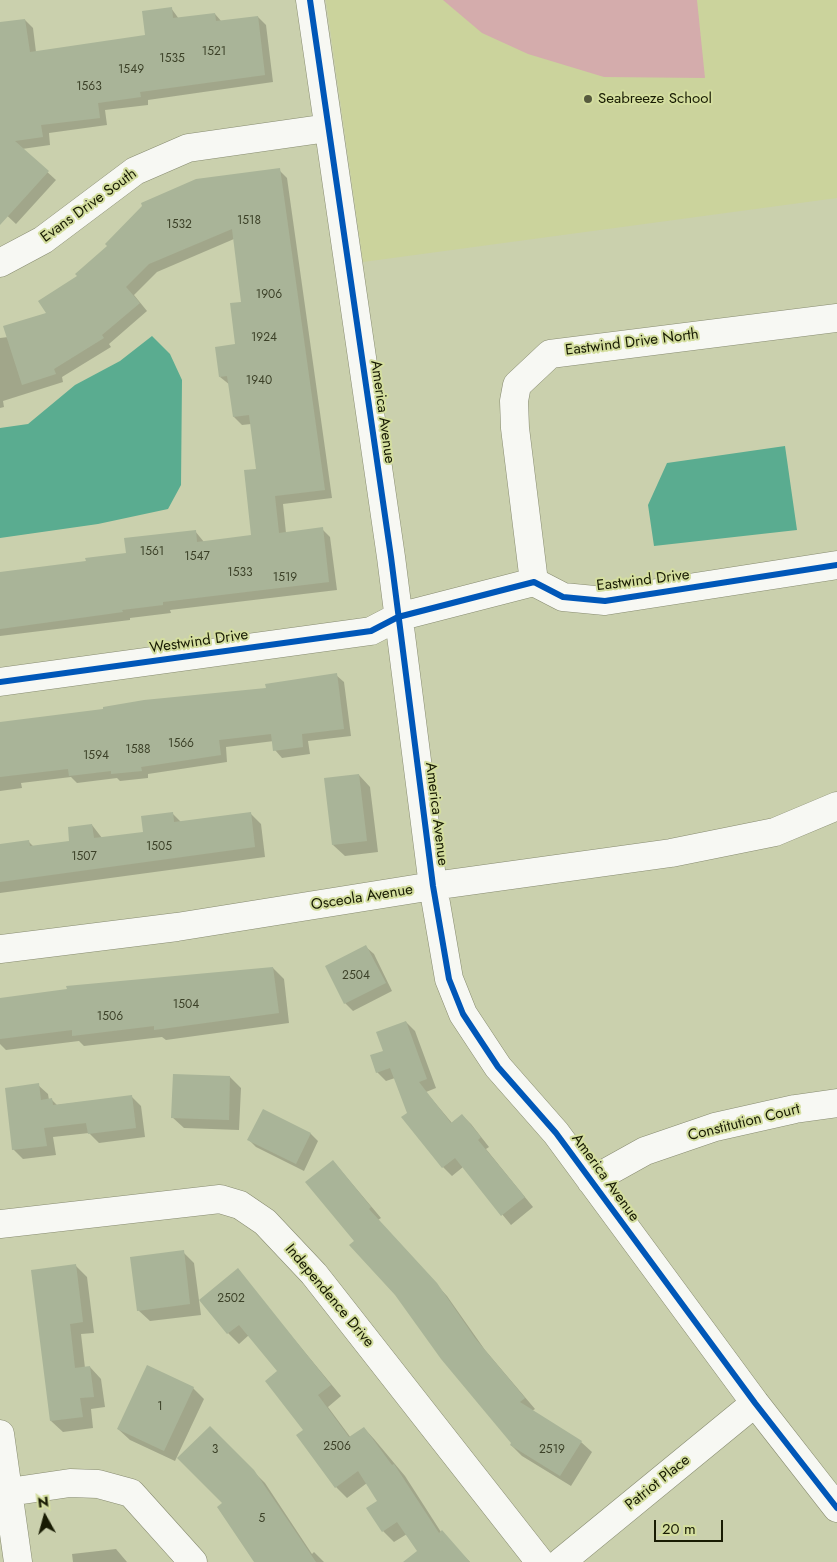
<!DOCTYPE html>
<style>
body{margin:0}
#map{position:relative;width:837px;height:1562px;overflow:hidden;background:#cad0ad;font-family:Jost,sans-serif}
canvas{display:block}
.north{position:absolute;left:20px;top:1492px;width:50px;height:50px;-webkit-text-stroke:4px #d4de9f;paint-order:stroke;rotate:353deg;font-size:14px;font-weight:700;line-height:20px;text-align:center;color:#181b03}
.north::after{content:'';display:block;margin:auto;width:18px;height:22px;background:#181b03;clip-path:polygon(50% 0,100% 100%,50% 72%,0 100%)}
.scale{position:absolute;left:654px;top:1520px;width:69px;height:22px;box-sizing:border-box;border:2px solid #181b03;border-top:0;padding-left:6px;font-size:15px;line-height:18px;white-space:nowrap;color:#181b03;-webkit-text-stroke:4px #d4de9f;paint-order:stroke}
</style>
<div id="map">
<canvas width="837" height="1562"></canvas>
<div class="north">N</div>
<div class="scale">20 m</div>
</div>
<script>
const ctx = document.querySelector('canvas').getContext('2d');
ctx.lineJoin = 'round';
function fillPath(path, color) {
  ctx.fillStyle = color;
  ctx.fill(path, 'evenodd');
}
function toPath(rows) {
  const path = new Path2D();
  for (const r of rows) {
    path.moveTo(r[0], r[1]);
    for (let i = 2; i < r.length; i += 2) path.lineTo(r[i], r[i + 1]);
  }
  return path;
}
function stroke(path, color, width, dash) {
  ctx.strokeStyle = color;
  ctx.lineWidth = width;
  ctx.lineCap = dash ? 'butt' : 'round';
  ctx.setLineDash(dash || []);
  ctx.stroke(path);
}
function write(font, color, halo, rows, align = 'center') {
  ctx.font = font + ' Jost,sans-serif';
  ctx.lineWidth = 4;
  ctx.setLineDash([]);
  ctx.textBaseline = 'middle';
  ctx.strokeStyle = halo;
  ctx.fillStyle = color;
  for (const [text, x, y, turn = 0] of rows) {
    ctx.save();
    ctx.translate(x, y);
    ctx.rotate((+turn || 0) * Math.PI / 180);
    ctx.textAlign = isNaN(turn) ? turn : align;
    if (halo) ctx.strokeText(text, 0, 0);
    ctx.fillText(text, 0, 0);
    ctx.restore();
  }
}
const built = toPath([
 [326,0,837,0,837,198,363,262]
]);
const green = toPath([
 [443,0,697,0,705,78,604,77,528,54,482,33]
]);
const water = toPath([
 [152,336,170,354,182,380,181,485,168,509,98,524,0,538,0,428,28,424,75,385,120,361],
 [785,446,797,530,654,546,648,505,667,463]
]);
const shadow = toPath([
 [171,8,179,19,215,14,222,22,258,17,266,25,273,82,148,100,148,105,105,110,107,125,49,133,50,145,22,149,56,180,16,224,0,209,0,23,25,20,33,28,36,52,146,36],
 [279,170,287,178,332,498,283,504,286,533,322,529,330,537,337,590,170,610,171,613,130,618,130,620,0,636,0,573,87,562,127,554,195,531,204,542,252,536,257,470,251,424,242,425,234,417,230,385,220,377,237,346,242,303,234,239,157,272,134,295,147,311,109,344,111,347,62,377,63,382,3,401,4,407,0,408,0,338,8,337,48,314],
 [336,675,344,682,351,736,308,741,310,754,282,758,275,750,274,741,226,747,227,762,148,774,148,778,120,781,117,778,77,783,71,777,21,783,22,788,0,791,0,724,267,689],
 [359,775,370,787,378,852,345,856,333,845],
 [172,813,181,822,250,813,261,824,265,857,0,893,0,845,28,841,34,847,71,842,92,825,102,838,144,833],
 [366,947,374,954,392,991,353,1011,345,1003,327,966],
 [273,968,284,979,289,1023,166,1040,162,1037,84,1046,79,1041,6,1050,0,1044,0,999],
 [406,1022,415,1031,436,1088,426,1092,452,1123,462,1115,471,1124,489,1147,486,1149,533,1207,511,1225,463,1167,452,1176,443,1167,403,1117,408,1113,395,1078,386,1081,377,1072,384,1051],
 [230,1077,241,1088,239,1130,184,1128,172,1117],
 [38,1085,48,1094,49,1100,52,1100,57,1105,131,1096,141,1106,145,1137,99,1143,89,1133,53,1137,56,1155,23,1159,13,1149],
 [264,1111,311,1134,318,1141,304,1171,256,1147,249,1140],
 [333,1161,381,1218,378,1220,447,1296,485,1350,535,1409,532,1411,581,1442,592,1452,571,1486,522,1456,511,1445,513,1443,356,1241],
 [183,1252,194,1263,201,1315,150,1321,138,1310],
 [76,1266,87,1277,94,1333,81,1334,85,1368,90,1367,101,1379,105,1407,91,1409,93,1428,63,1432,51,1421],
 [237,1270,341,1396,328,1407,351,1438,364,1428,374,1439,405,1476,441,1532,470,1562,422,1562,418,1551,407,1534,394,1542,383,1531,368,1509,379,1502,367,1483,347,1498,336,1487,305,1430,279,1371,249,1335,239,1344,228,1333],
 [193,1388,204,1399,175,1461,130,1440,118,1429],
 [210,1428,265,1483,312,1554,314,1552,324,1562,256,1562,224,1504],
 [116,1549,127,1562,73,1562,72,1554]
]);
const building = toPath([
 [172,7,173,18,215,13,216,21,258,16,265,75,140,92,141,97,98,103,100,118,41,125,43,137,15,141,49,171,0,225,0,22,25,19,30,52,145,35,142,11],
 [280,168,325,490,275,496,279,533,323,527,329,582,163,602,163,605,122,610,123,612,0,629,0,572,86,561,85,558,126,553,124,538,196,530,197,542,251,535,244,470,256,469,249,415,233,417,227,376,219,377,215,347,235,344,230,303,241,302,232,229,149,264,126,287,140,303,102,335,104,338,54,369,56,374,22,385,3,326,46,313,38,301,77,276,75,274,107,246,105,244,142,206,141,203,196,179],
 [337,673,344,729,302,734,303,747,273,751,271,734,219,740,221,755,141,767,142,771,111,774,111,771,69,776,68,769,0,777,0,722,103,709,103,707,144,700,266,688,265,684],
 [359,774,367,841,332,845,324,778],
 [173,812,174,822,251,812,255,847,0,882,0,844,29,840,30,846,69,841,68,827,92,824,94,838,143,832,141,816],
 [366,945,386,983,344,1004,325,966],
 [273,967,279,1013,154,1030,154,1026,72,1036,72,1030,0,1039,0,998,67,989,66,986],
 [406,1021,427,1079,419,1082,451,1123,462,1114,481,1137,478,1140,525,1197,501,1216,455,1158,442,1168,401,1117,407,1113,390,1068,376,1073,370,1055,383,1051,376,1032],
 [173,1074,230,1076,229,1120,171,1118],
 [39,1083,41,1100,52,1098,53,1105,132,1095,136,1128,88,1134,86,1123,44,1128,47,1146,12,1150,5,1088],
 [263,1109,311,1133,296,1164,247,1140],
 [333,1160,371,1207,369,1209,437,1283,475,1338,525,1398,520,1402,582,1441,560,1476,510,1445,511,1443,441,1359,395,1295,349,1245,354,1241,305,1182],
 [184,1250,190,1304,137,1311,130,1257],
 [76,1264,83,1322,70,1324,75,1368,90,1366,94,1397,80,1398,83,1417,50,1421,31,1270],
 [238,1268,331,1385,318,1395,349,1437,364,1427,392,1465,394,1464,439,1533,442,1530,470,1562,403,1562,417,1551,397,1522,382,1532,366,1508,377,1501,358,1471,335,1488,296,1435,303,1430,265,1381,277,1371,239,1325,227,1334,199,1300],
 [147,1365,194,1387,164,1451,117,1429],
 [210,1426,254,1470,316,1562,254,1562,217,1507,222,1503,177,1458]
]);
const minor = toPath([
 [310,0,391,557,433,886,449,979,463,1014,498,1067,556,1133,755,1403,837,1508],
 [0,263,43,240,135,171,188,148,328,128],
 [534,582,515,428,514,401,517,385,550,354,837,318],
 [0,682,371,631,398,617,534,582,563,597,605,601,837,565],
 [0,949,177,927,433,886,671,853,775,832,837,806],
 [591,1181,645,1151,715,1127,795,1109,837,1103],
 [0,1224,220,1199,240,1205,265,1222,314,1274,540,1562],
 [0,1434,18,1562],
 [9,1492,70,1483,98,1484,131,1493,193,1562],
 [561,1562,755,1403]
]);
const cycleway = toPath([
 [310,0,391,557,433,886,449,979,463,1014,498,1067,556,1133,755,1403,837,1508],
 [0,682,371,631,398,617,534,582,563,597,605,601,837,565]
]);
const markers = [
 [588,99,5,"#565a3e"]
];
const numberNames = [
 ["1521",214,52],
 ["1535",172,59],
 ["1549",131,70],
 ["1563",89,87],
 ["1518",249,221],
 ["1532",179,225],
 ["1906",269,295],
 ["1924",264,338],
 ["1940",259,381],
 ["1561",152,552],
 ["1547",197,557],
 ["1533",240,573],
 ["1519",285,578],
 ["1566",181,744],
 ["1588",138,750],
 ["1594",96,756],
 ["1505",159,847],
 ["1507",84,857],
 ["2504",356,976],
 ["1504",186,1005],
 ["1506",110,1017],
 ["2502",231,1299],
 ["1",160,1407],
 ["2506",337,1447],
 ["3",215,1450],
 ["2519",552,1450],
 ["5",262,1519]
];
const poiNames = [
 ["Seabreeze School",598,99]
];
const streetNames = [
 ["Evans Drive South",89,206,-36],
 ["Eastwind Drive North",632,343,-7],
 ["America Avenue",382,412,82],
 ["Eastwind Drive",643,581,-7],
 ["Westwind Drive",199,642,-8],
 ["America Avenue",436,814,83],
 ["Osceola Avenue",362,898,-9],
 ["Constitution Court",744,1123,-14],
 ["America Avenue",605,1178,54],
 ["Independence Drive",329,1296,50],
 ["Patriot Place",658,1483,-39]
];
fillPath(built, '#cbd39c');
fillPath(green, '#d4acac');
fillPath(water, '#5aac90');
fillPath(shadow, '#0003');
fillPath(building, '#a9b498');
stroke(minor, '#878b70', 29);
stroke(minor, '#f7f8f3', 28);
stroke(cycleway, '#0057b8', 6);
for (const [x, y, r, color] of markers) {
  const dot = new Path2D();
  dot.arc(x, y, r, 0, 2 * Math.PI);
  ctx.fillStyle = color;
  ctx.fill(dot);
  stroke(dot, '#d4de9f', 2);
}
write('12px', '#3c4128', null, numberNames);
write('15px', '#181b03', '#d4de9f', poiNames, 'left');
write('15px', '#181b03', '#d4de9f', streetNames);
</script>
